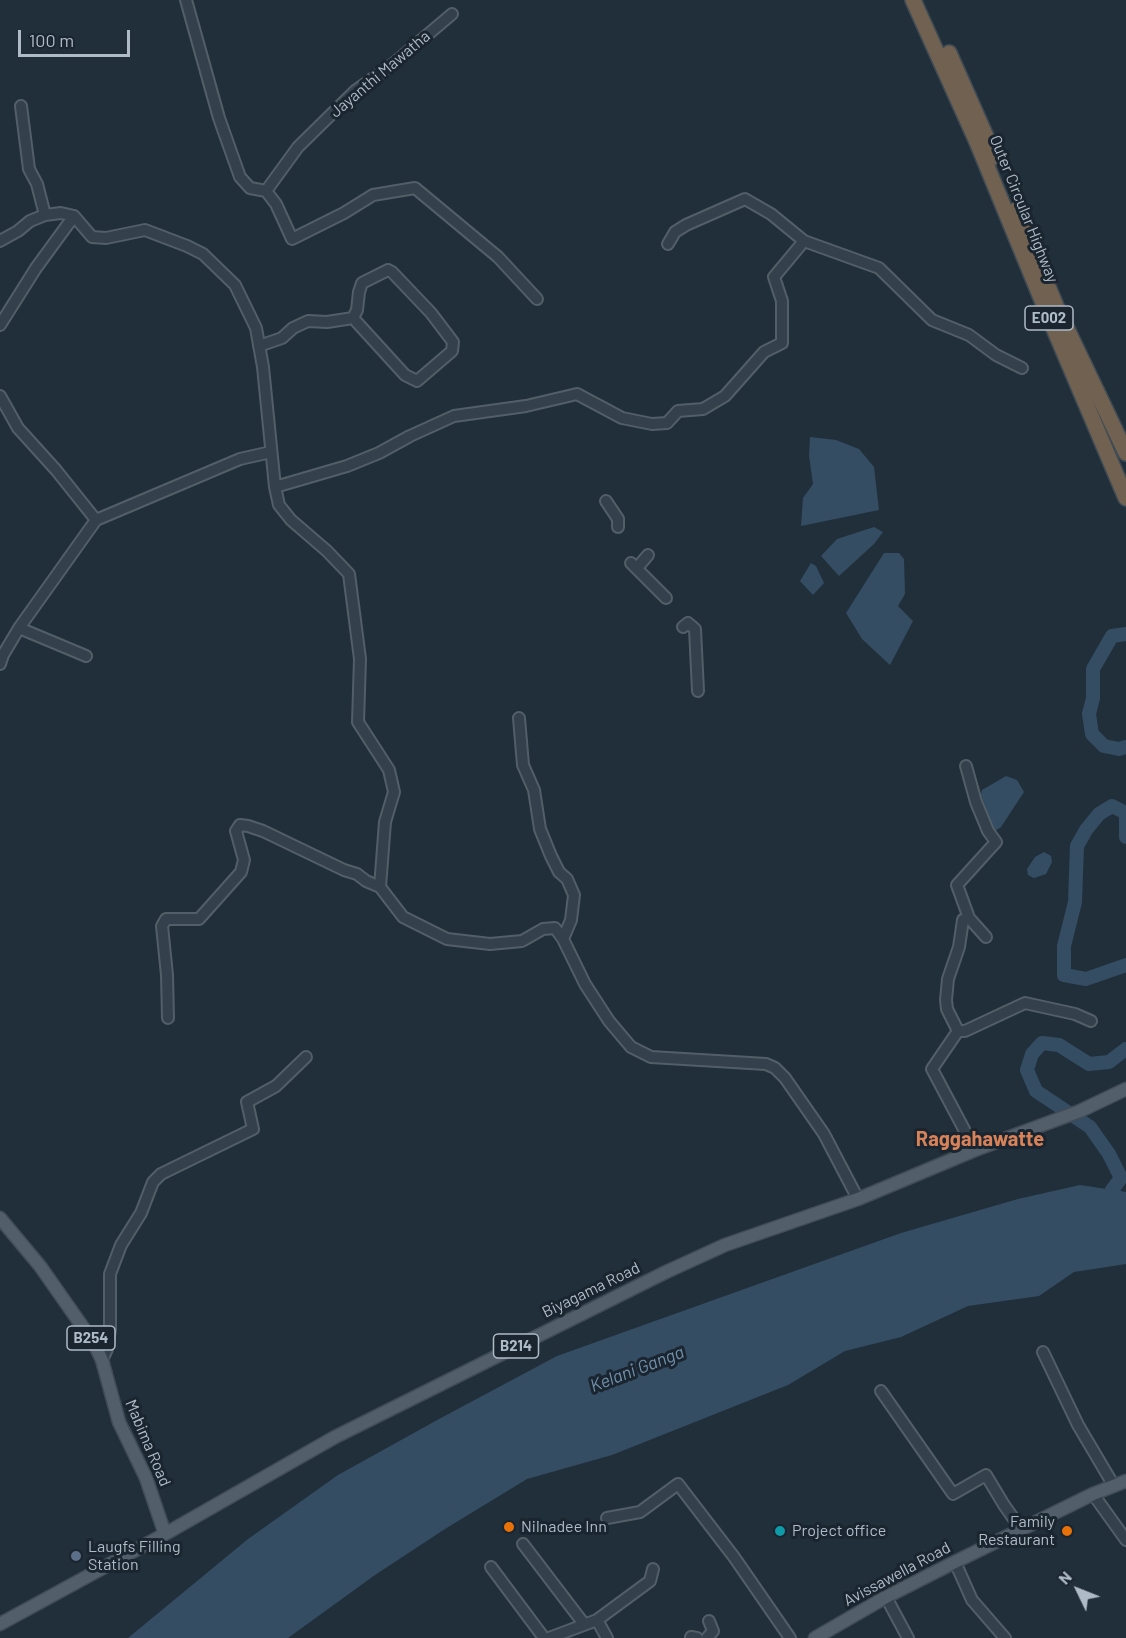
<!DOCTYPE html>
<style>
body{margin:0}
#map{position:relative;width:1126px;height:1638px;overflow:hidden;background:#212f3a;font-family:Barlow,sans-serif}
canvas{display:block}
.north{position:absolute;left:1048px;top:1560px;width:60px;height:60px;-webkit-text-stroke:4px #1a252f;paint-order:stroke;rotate:313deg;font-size:16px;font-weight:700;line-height:24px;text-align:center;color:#afbbc7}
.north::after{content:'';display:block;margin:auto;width:21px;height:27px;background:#afbbc7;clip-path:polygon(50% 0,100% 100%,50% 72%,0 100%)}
.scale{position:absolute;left:18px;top:30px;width:112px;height:27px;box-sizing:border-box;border:3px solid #afbbc7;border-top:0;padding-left:8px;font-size:18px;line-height:21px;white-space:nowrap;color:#afbbc7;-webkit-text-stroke:4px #1a252f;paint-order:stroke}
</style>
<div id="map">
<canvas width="1126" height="1638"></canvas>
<div class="north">N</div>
<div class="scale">100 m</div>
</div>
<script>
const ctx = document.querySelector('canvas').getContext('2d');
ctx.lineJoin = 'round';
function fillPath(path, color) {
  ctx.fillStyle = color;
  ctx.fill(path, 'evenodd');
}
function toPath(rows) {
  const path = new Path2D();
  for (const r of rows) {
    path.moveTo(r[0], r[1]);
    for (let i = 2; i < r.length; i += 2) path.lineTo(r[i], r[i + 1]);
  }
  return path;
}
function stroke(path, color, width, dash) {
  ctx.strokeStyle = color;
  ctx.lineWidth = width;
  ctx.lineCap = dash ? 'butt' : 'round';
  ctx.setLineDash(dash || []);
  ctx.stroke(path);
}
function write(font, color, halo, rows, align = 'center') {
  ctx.font = font + ' Barlow,sans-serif';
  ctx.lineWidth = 6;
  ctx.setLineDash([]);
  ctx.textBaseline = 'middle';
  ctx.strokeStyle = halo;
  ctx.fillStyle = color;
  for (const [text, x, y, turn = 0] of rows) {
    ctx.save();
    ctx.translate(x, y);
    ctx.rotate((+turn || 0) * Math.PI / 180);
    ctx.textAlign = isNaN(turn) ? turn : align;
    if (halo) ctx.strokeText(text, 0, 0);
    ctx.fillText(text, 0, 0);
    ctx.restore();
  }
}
const water = toPath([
 [810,437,836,440,859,449,874,467,879,510,801,526,803,498,813,484,809,456],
 [874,527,883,532,874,544,839,576,821,556,837,539],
 [884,553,899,553,904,559,905,594,898,606,913,621,890,665,862,639,846,613],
 [811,563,816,566,824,583,813,595,800,581],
 [1006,776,1017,780,1024,792,1001,827,995,831,992,830,987,821,987,811,981,795,982,790],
 [1044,852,1051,856,1052,862,1046,874,1034,878,1028,875,1027,869,1035,857],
 [1080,1185,1126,1192,1126,1264,1074,1272,1039,1296,968,1306,901,1337,845,1351,788,1385,612,1455,527,1479,445,1529,375,1575,288,1638,128,1638,248,1539,338,1475,439,1419,557,1356,901,1233,1018,1199]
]);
const river = toPath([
 [1126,634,1112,636,1093,669,1093,698,1089,714,1092,734,1104,746,1119,749,1126,747],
 [1126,813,1112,806,1099,814,1086,830,1077,846,1075,902,1064,946,1064,975,1086,979,1126,965],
 [1126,817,1126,837],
 [1122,1205,1112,1190,1121,1178,1109,1154,1090,1127,1036,1091,1027,1070,1032,1054,1042,1043,1059,1045,1089,1064,1109,1062,1126,1049]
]);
const minor = toPath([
 [186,0,219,118,240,177,250,188,266,191,298,147,355,91,393,64,452,14],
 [21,106,29,169,37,184,45,215],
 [266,191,276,204,292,239,344,213,373,195,415,188,498,257,537,299],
 [0,241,18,231,30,221,45,215,61,213,74,216,92,237,106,238,145,230,187,246,203,254,235,285,256,328,263,367,275,487,279,505,291,520,327,551,349,574,360,659,358,722,389,770,394,792,385,822,380,887,403,917,447,939,490,944,522,941,543,929,555,928,563,939,585,984,609,1021,631,1047,651,1057,766,1064,775,1068,785,1078,824,1134,858,1199],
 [668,244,675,232,686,225,745,199,771,214,804,241],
 [388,270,392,272,431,313,453,342,452,351,417,381,405,375,353,318,357,310,359,292,362,283,388,270],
 [0,325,36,268,74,216],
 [259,346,282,338,293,328,308,321,327,322,353,318],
 [0,396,18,428,56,470,96,520],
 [275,487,347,466,379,453,410,436,454,416,526,406,577,394,622,418,652,424,667,423,678,411,703,409,725,396,764,352,782,343,782,301,774,277,804,241,879,268,932,320,969,335,996,355,1022,368],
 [606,501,618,519,618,527],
 [631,563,666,598],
 [637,568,648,555],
 [683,627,688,623,695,629,698,691],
 [19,628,86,656],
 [0,664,3,655,19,628,96,520,240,459,271,452],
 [519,718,523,765,534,790,540,829,551,856,559,872,567,879,574,895,571,920,563,939],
 [966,766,976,802,988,831,996,842,957,885,969,918],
 [168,1018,167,975,162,926,166,919,199,919,241,872,244,860,236,831,240,825,248,826,263,831,344,870,357,874,366,881,380,887],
 [958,1031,947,1009,946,1000,948,979,959,947,963,920,969,918,986,937],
 [958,1031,965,1031,1025,1003,1075,1014,1091,1021],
 [958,1031,932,1069,975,1150],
 [1043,1352,1078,1425,1114,1486],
 [102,1360,107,1349,110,1330,110,1274,121,1245,141,1213,153,1182,161,1174,253,1129,247,1102,276,1086,306,1057],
 [881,1391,953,1494,986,1475,1004,1505,1021,1529],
 [1093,1494,1126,1540],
 [607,1518,640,1512,678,1484,734,1557,790,1638],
 [523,1544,584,1624],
 [955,1562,972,1600,1005,1638],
 [491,1567,544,1638],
 [886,1597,908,1638],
 [597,1620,607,1638],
 [691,1637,697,1638],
 [549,1638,597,1620,650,1581,653,1569],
 [707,1638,713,1631,709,1621]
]);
const major = toPath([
 [0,1218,40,1266,94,1343,102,1360,119,1422,146,1478,165,1534],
 [0,1624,165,1534,335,1437,666,1272,725,1245,858,1199,975,1150,1080,1111,1126,1089],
 [815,1638,886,1597,955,1562,1093,1494,1126,1481]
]);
const highway = toPath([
 [913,0,977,142,1046,310,1126,498],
 [949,53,995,157],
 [1016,210,1056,306,1126,453]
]);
const markers = [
 [509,1527,6,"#e8710a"],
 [780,1531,6,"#0f9aa8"],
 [1067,1531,6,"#e8710a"],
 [76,1556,6,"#5c6f8a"]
];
const shields = [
 [1049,318,48],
 [91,1338,48],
 [516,1346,45]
];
const shieldNames = [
 ["E002",1049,318],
 ["B254",91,1338],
 ["B214",516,1346]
];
const streetNames = [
 ["Jayanthi Mawatha",380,74,-40],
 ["Outer Circular Highway",1024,209,68],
 ["Biyagama Road",591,1290,-26],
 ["Mabima Road",148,1443,67],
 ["Avissawella Road",897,1574,-28]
];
const poiNames = [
 ["Family",1055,1522,"right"],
 ["Restaurant",1055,1540,"right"],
 ["Nilnadee Inn",521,1527],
 ["Project office",792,1531],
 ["Laugfs Filling",88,1547],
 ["Station",88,1565]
];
const waterNames = [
 ["Kelani Ganga",637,1369,-21]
];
const quarterNames = [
 ["Raggahawatte",980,1139]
];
fillPath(water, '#344d63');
stroke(river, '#344d63', 14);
stroke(minor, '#525e68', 14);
stroke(major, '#414c57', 15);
stroke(highway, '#3f4b55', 18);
stroke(minor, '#34404b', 10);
stroke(major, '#525f6b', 12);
stroke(highway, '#716151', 15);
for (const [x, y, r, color] of markers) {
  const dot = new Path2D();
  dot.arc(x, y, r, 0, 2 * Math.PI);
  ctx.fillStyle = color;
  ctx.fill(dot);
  stroke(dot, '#1a252f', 2);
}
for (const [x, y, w] of shields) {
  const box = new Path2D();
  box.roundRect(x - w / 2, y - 12, w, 24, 4.5);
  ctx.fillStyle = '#1a252f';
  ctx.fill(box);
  stroke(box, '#afbbc7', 1.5);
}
write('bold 15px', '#afbbc7', null, shieldNames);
write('16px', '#afbbc7', '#1a252f', streetNames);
write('16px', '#afbbc7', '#1a252f', poiNames, 'left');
write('italic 18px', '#6f90ac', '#1a252f', waterNames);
write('bold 20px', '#d8825a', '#1a252f', quarterNames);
</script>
